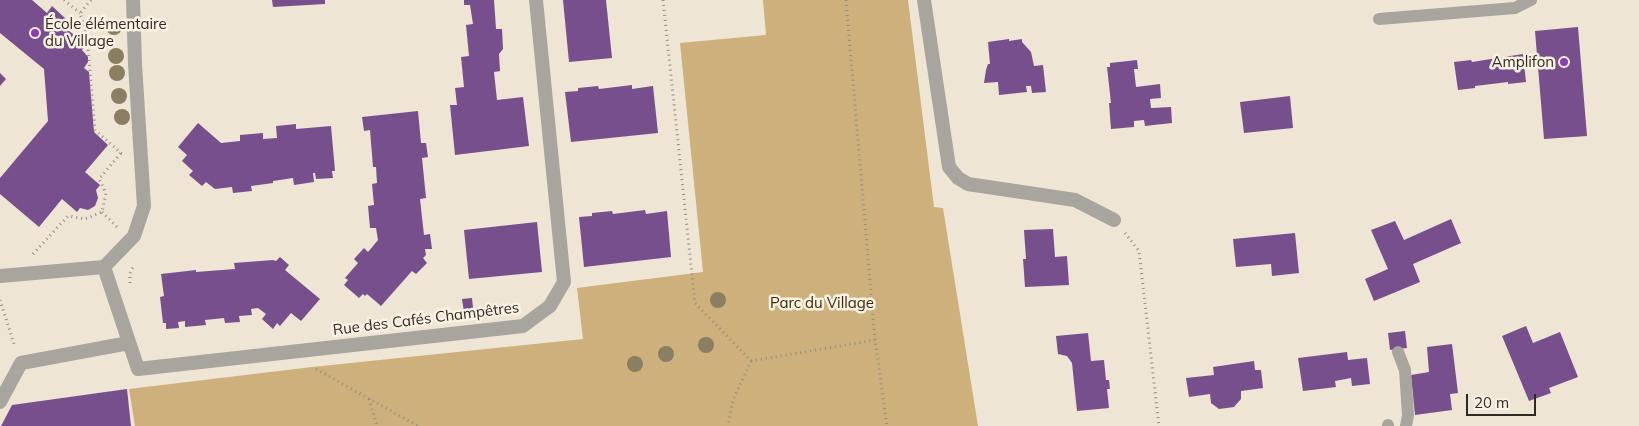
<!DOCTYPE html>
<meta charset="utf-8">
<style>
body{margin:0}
#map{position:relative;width:1639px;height:426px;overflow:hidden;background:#eee5d5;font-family:Mulish,sans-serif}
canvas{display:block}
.scale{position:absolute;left:1466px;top:394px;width:70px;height:22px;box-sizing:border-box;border:2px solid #2e2b25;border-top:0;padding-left:6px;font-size:15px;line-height:18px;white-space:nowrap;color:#2e2b25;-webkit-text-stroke:4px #fbf2e3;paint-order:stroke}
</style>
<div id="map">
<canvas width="1639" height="426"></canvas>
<div class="scale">20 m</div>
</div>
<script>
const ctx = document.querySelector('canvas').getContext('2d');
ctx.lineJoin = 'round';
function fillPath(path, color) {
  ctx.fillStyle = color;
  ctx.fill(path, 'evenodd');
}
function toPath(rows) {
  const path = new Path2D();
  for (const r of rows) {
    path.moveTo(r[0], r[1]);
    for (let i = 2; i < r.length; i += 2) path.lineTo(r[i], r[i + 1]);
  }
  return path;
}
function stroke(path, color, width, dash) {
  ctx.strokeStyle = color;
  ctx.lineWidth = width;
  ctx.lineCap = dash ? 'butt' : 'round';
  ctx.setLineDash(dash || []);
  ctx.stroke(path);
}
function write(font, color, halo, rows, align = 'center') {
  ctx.font = font + ' Mulish,sans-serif';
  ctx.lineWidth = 5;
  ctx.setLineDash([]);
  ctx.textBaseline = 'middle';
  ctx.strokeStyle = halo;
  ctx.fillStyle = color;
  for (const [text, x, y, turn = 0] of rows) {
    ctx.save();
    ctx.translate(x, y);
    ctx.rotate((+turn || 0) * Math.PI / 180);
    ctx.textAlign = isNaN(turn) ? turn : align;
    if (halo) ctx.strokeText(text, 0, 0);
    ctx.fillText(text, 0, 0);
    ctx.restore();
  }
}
const green = toPath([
 [763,0,908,0,934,207,943,208,978,426,135,426,129,389,312,367,583,339,577,288,703,272,680,43,766,35]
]);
const building = toPath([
 [0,0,32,0,47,13,52,6,66,19,61,24,86,45,82,50,88,57,88,62,84,68,89,72,94,132,108,145,85,172,100,185,96,190,98,198,95,206,88,210,80,208,77,212,62,199,39,227,0,194,0,178,48,121,44,69,0,33],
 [272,0,325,0,325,4,273,7],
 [464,0,494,0,496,29,502,29,503,49,499,54,500,71,494,72,497,100,523,97,529,146,455,155,450,105,457,105,455,88,464,87,461,57,469,56,466,25,473,24,470,5,464,5],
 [563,0,606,0,612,58,569,62],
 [1578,27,1587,136,1544,139,1535,31],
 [1009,39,1009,41,1022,39,1022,42,1031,52,1034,66,1043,65,1046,92,1032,93,1031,86,1026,86,1027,92,999,95,998,82,984,83,986,70,988,64,990,64,988,42],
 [1523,54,1526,82,1508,84,1508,82,1475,86,1475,88,1458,90,1454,62,1471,60,1472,62],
 [1137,60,1138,69,1134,69,1136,87,1160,84,1161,98,1150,99,1151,108,1171,107,1172,123,1145,126,1144,120,1134,121,1134,127,1111,129,1109,103,1111,103,1107,67,1110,67,1110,63],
 [0,73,6,79,0,86],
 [632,85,632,89,653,86,658,133,571,142,565,92,578,91,578,88,598,86,599,89],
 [1290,96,1293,128,1244,133,1240,102],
 [418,111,421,143,426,143,428,157,422,158,426,198,420,199,424,235,430,234,432,249,425,249,426,255,423,258,427,263,416,274,412,271,381,306,367,294,365,296,363,294,359,298,344,285,348,280,345,278,358,263,354,259,364,248,368,252,378,240,376,228,370,228,368,206,374,205,372,184,377,183,376,167,373,167,370,130,364,131,362,117],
 [198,123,221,143,240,141,240,135,263,133,263,139,277,138,276,126,296,124,296,129,331,126,335,171,332,171,333,178,316,179,315,173,313,173,314,182,294,185,293,178,273,181,273,183,251,186,252,191,233,193,232,187,215,189,206,182,202,186,189,175,193,171,182,161,187,155,178,147],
 [645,210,646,214,667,211,671,257,584,267,579,217,592,216,592,213,612,211,613,214],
 [1451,219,1461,243,1413,264,1420,282,1374,301,1365,279,1388,269,1371,230,1395,221,1404,240],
 [537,222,542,272,469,279,464,230],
 [1053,229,1055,257,1067,256,1069,285,1025,287,1023,259,1026,259,1024,230],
 [1295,233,1299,273,1272,276,1271,264,1236,267,1233,239],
 [280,257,289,265,285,270,320,299,301,321,291,313,280,326,277,323,273,329,262,319,266,314,258,308,251,309,252,315,239,316,240,322,225,323,224,318,205,320,206,325,185,327,185,321,178,322,179,328,166,329,166,323,163,323,160,297,164,296,161,274,196,270,196,272,235,269,234,263,273,260,276,261],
 [472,298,474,318,465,319,462,299],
 [1526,326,1533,343,1560,332,1578,377,1549,388,1551,393,1529,401,1502,336],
 [1405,331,1407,348,1390,350,1388,333],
 [1088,333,1091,361,1104,360,1106,380,1109,380,1110,389,1107,389,1109,408,1077,411,1072,363,1067,356,1058,354,1056,336],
 [1452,344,1458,393,1450,394,1452,410,1415,415,1411,375,1429,372,1427,347],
 [1347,352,1348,360,1367,358,1370,384,1352,386,1351,378,1335,381,1336,387,1303,391,1298,358],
 [1254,361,1255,370,1261,370,1263,388,1241,391,1241,399,1234,407,1219,409,1211,403,1210,394,1189,397,1186,378,1214,375,1213,367],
 [127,389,131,426,1,426,12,405]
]);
const path = toPath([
 [64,0,80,13],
 [91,0,80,13,87,36,95,130,122,154],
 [663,0,695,303,751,361,733,400,728,426],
 [846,0,875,340,887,426],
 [102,212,117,227],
 [1125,233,1139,251,1159,426],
 [33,254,68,216,85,219,102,212,106,193,99,179,121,153],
 [130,283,130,273,134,265],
 [0,300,15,347],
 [751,361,875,340],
 [316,369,418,426],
 [369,399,377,426]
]);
const service = toPath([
 [1379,19,1515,8,1531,0],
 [1398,352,1405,370,1408,415,1406,426],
 [1388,425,1388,426]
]);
const minor = toPath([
 [133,0,135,64,144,206,134,236,104,267,138,369,523,326,550,306,564,282,536,0],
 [924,0,949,167,958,178,968,184,1075,200,1114,220],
 [0,276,104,267],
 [0,402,21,363,129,343]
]);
const trees = [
 [114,27],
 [116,56],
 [117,73],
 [119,96],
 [122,117],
 [718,300],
 [706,345],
 [666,354],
 [635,364]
];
const markers = [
 [35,33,5,"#8b3eaf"],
 [1564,62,5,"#8b3eaf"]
];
const poiNames = [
 ["École élémentaire",45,24],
 ["du Village",45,41],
 ["Amplifon",1554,62,"right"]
];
const parkNames = [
 ["Parc du Village",822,303]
];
const streetNames = [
 ["Rue des Cafés Champêtres",426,319,-7]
];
fillPath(green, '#cdb07b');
fillPath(building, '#774f8c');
stroke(path, '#938d82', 3, [1, 4]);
stroke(service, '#a8a49e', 12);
stroke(minor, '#a8a49e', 14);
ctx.fillStyle = '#8a7e63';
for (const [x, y] of trees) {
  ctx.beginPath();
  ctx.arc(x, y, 8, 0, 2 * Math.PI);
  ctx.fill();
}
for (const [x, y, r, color] of markers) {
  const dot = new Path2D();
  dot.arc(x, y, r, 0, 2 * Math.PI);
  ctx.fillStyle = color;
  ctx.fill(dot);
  stroke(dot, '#fbf2e3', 2);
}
write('15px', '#2e2b25', '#fbf2e3', poiNames, 'left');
write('15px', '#392906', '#fbf2e3', parkNames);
write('15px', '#2e2b25', '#fbf2e3', streetNames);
</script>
